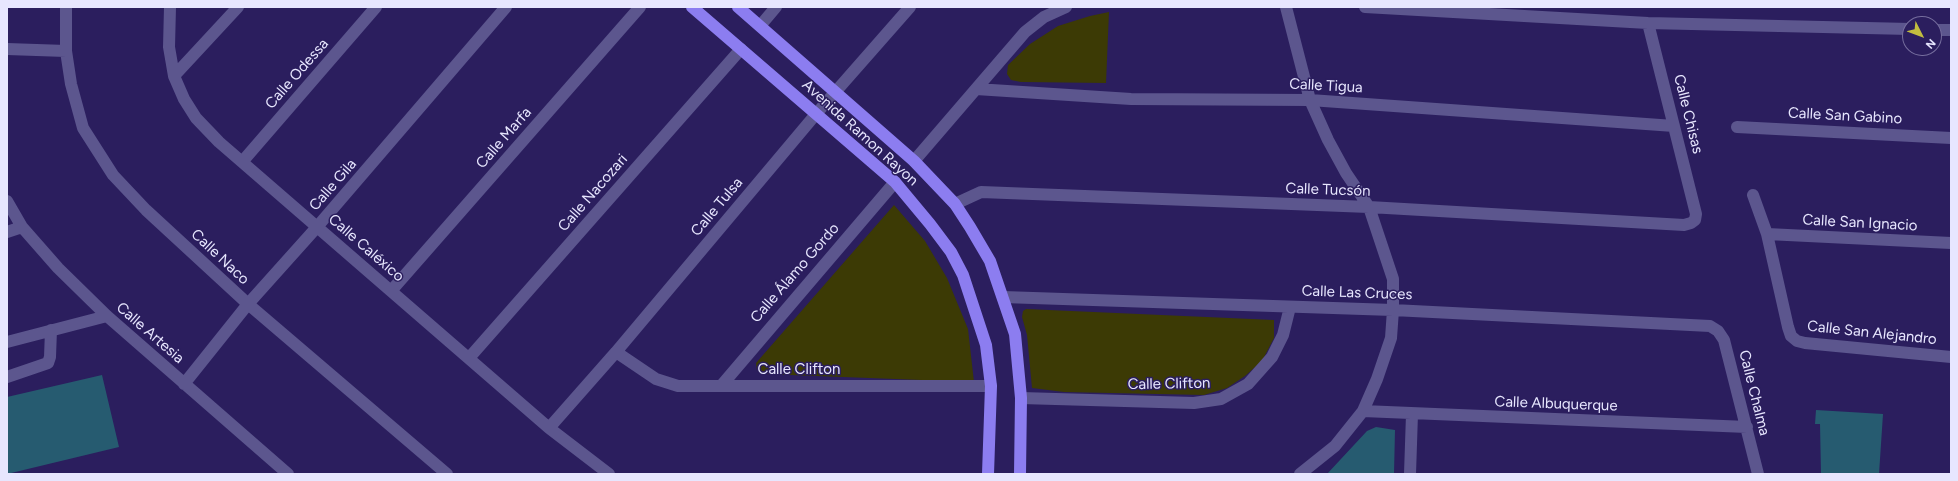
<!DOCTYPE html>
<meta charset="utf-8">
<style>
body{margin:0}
#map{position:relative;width:1958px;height:481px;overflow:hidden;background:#2b1e5e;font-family:Figtree,sans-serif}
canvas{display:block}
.frame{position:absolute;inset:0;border:8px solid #e7e6fe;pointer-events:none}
.north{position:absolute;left:1902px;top:16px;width:40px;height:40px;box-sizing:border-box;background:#2b1e5e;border:1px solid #766e9e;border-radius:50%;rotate:132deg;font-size:11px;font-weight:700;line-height:16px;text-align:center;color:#e7e6fe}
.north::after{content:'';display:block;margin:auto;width:14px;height:18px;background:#c2bd3f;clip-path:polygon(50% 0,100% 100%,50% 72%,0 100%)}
</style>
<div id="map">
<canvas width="1958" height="481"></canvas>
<div class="frame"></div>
<div class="north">N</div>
</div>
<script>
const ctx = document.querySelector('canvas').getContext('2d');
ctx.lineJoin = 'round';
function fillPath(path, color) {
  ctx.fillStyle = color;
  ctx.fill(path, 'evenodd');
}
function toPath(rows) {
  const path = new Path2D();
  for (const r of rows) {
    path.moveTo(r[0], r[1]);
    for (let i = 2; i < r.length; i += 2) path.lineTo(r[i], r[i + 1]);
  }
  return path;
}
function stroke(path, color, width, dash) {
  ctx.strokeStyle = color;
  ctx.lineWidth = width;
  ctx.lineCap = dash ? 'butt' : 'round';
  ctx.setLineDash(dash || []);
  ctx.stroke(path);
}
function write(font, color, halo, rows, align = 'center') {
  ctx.font = font + ' Figtree,sans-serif';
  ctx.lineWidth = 3;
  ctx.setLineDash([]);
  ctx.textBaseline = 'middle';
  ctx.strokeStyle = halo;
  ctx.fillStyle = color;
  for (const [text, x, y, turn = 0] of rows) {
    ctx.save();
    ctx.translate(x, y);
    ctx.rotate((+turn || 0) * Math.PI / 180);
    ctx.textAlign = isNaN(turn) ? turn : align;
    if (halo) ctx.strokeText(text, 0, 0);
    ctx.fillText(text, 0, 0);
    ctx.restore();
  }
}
const green = toPath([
 [1109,12,1106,83,1021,82,1011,80,1007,74,1008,65,1030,44,1058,26,1090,16],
 [894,205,925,241,947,278,968,329,974,382,764,374,757,371,756,363],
 [1026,309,1274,320,1274,338,1262,361,1245,376,1227,388,1204,395,1064,392,1032,388,1027,335,1022,317,1023,311]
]);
const building = toPath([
 [102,375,119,447,7,474,7,397],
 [1816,410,1883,414,1879,474,1821,474,1820,424,1815,424],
 [1376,427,1395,430,1394,474,1327,474,1367,431]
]);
const minor = toPath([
 [66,7,66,51,71,84,83,128,113,175,146,210,248,304,447,474],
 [170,7,169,47,174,76,184,99,196,118,219,142,549,428,609,474],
 [1286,7,1310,100,1328,140,1346,173,1369,207,1393,279,1393,310,1391,338,1377,379,1363,411,1335,446,1300,474],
 [1365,7,1648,23,1910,29],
 [760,26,776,7],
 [1934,30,1951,30],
 [7,49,66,51],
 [174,76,238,7],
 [976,89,1131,99,1310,100,1674,126],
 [1737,127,1951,138],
 [914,161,1025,32,1044,17,1066,7],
 [242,162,376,7],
 [1753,195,1767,234,1788,327,1791,336,1797,341,1805,343,1951,357],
 [7,201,22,227,58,268,107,316,288,474],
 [955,204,981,192,1369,207,1684,225,1691,223,1695,220,1696,214,1648,23],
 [7,232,22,227],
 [1767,234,1951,243],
 [391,291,640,7],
 [1003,297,1393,310,1710,326,1718,331,1724,340,1758,474],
 [7,342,107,316],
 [616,352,656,379,678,386,991,386],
 [469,358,741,49],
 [7,377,48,363,50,357,51,330],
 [184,384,248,304,317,227,506,7],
 [721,386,895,182],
 [1021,398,1194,403,1221,399,1248,384,1272,357,1283,335,1290,307],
 [1363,411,1747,427],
 [549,428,616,352,816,114,910,7],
 [1410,474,1412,414]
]);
const major = toPath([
 [692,7,895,182,930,224,951,252,963,275,986,345,991,386,988,474],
 [738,7,914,161,955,204,970,227,990,261,1015,334,1021,398,1020,474]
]);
const streetNames = [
 ["Calle Odessa",297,74,-49],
 ["Calle Tigua",1326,86,3],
 ["Calle Chisas",1688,114,76],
 ["Calle San Gabino",1845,116,3],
 ["Avenida Ramon Rayon",860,133,42],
 ["Calle Marfa",504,138,-49],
 ["Calle Gila",333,185,-49],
 ["Calle Tucsón",1328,190,2],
 ["Calle Nacozari",593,193,-49],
 ["Calle Tulsa",717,207,-50],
 ["Calle San Ignacio",1860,223,3],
 ["Calle Caléxico",366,248,41],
 ["Calle Naco",220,257,43],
 ["Calle Álamo Gordo",795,273,-49],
 ["Calle Las Cruces",1357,293,2],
 ["Calle Artesia",150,333,41],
 ["Calle San Alejandro",1872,333,6],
 ["Calle Clifton",799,370],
 ["Calle Clifton",1169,384,-1],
 ["Calle Chalma",1754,393,76],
 ["Calle Albuquerque",1556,404,2]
];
fillPath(green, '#3c3a05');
fillPath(building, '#265b70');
stroke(minor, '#5c568e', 12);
stroke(major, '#8c7df0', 12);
write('15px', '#e7e6fe', '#2b1e5e', streetNames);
</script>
